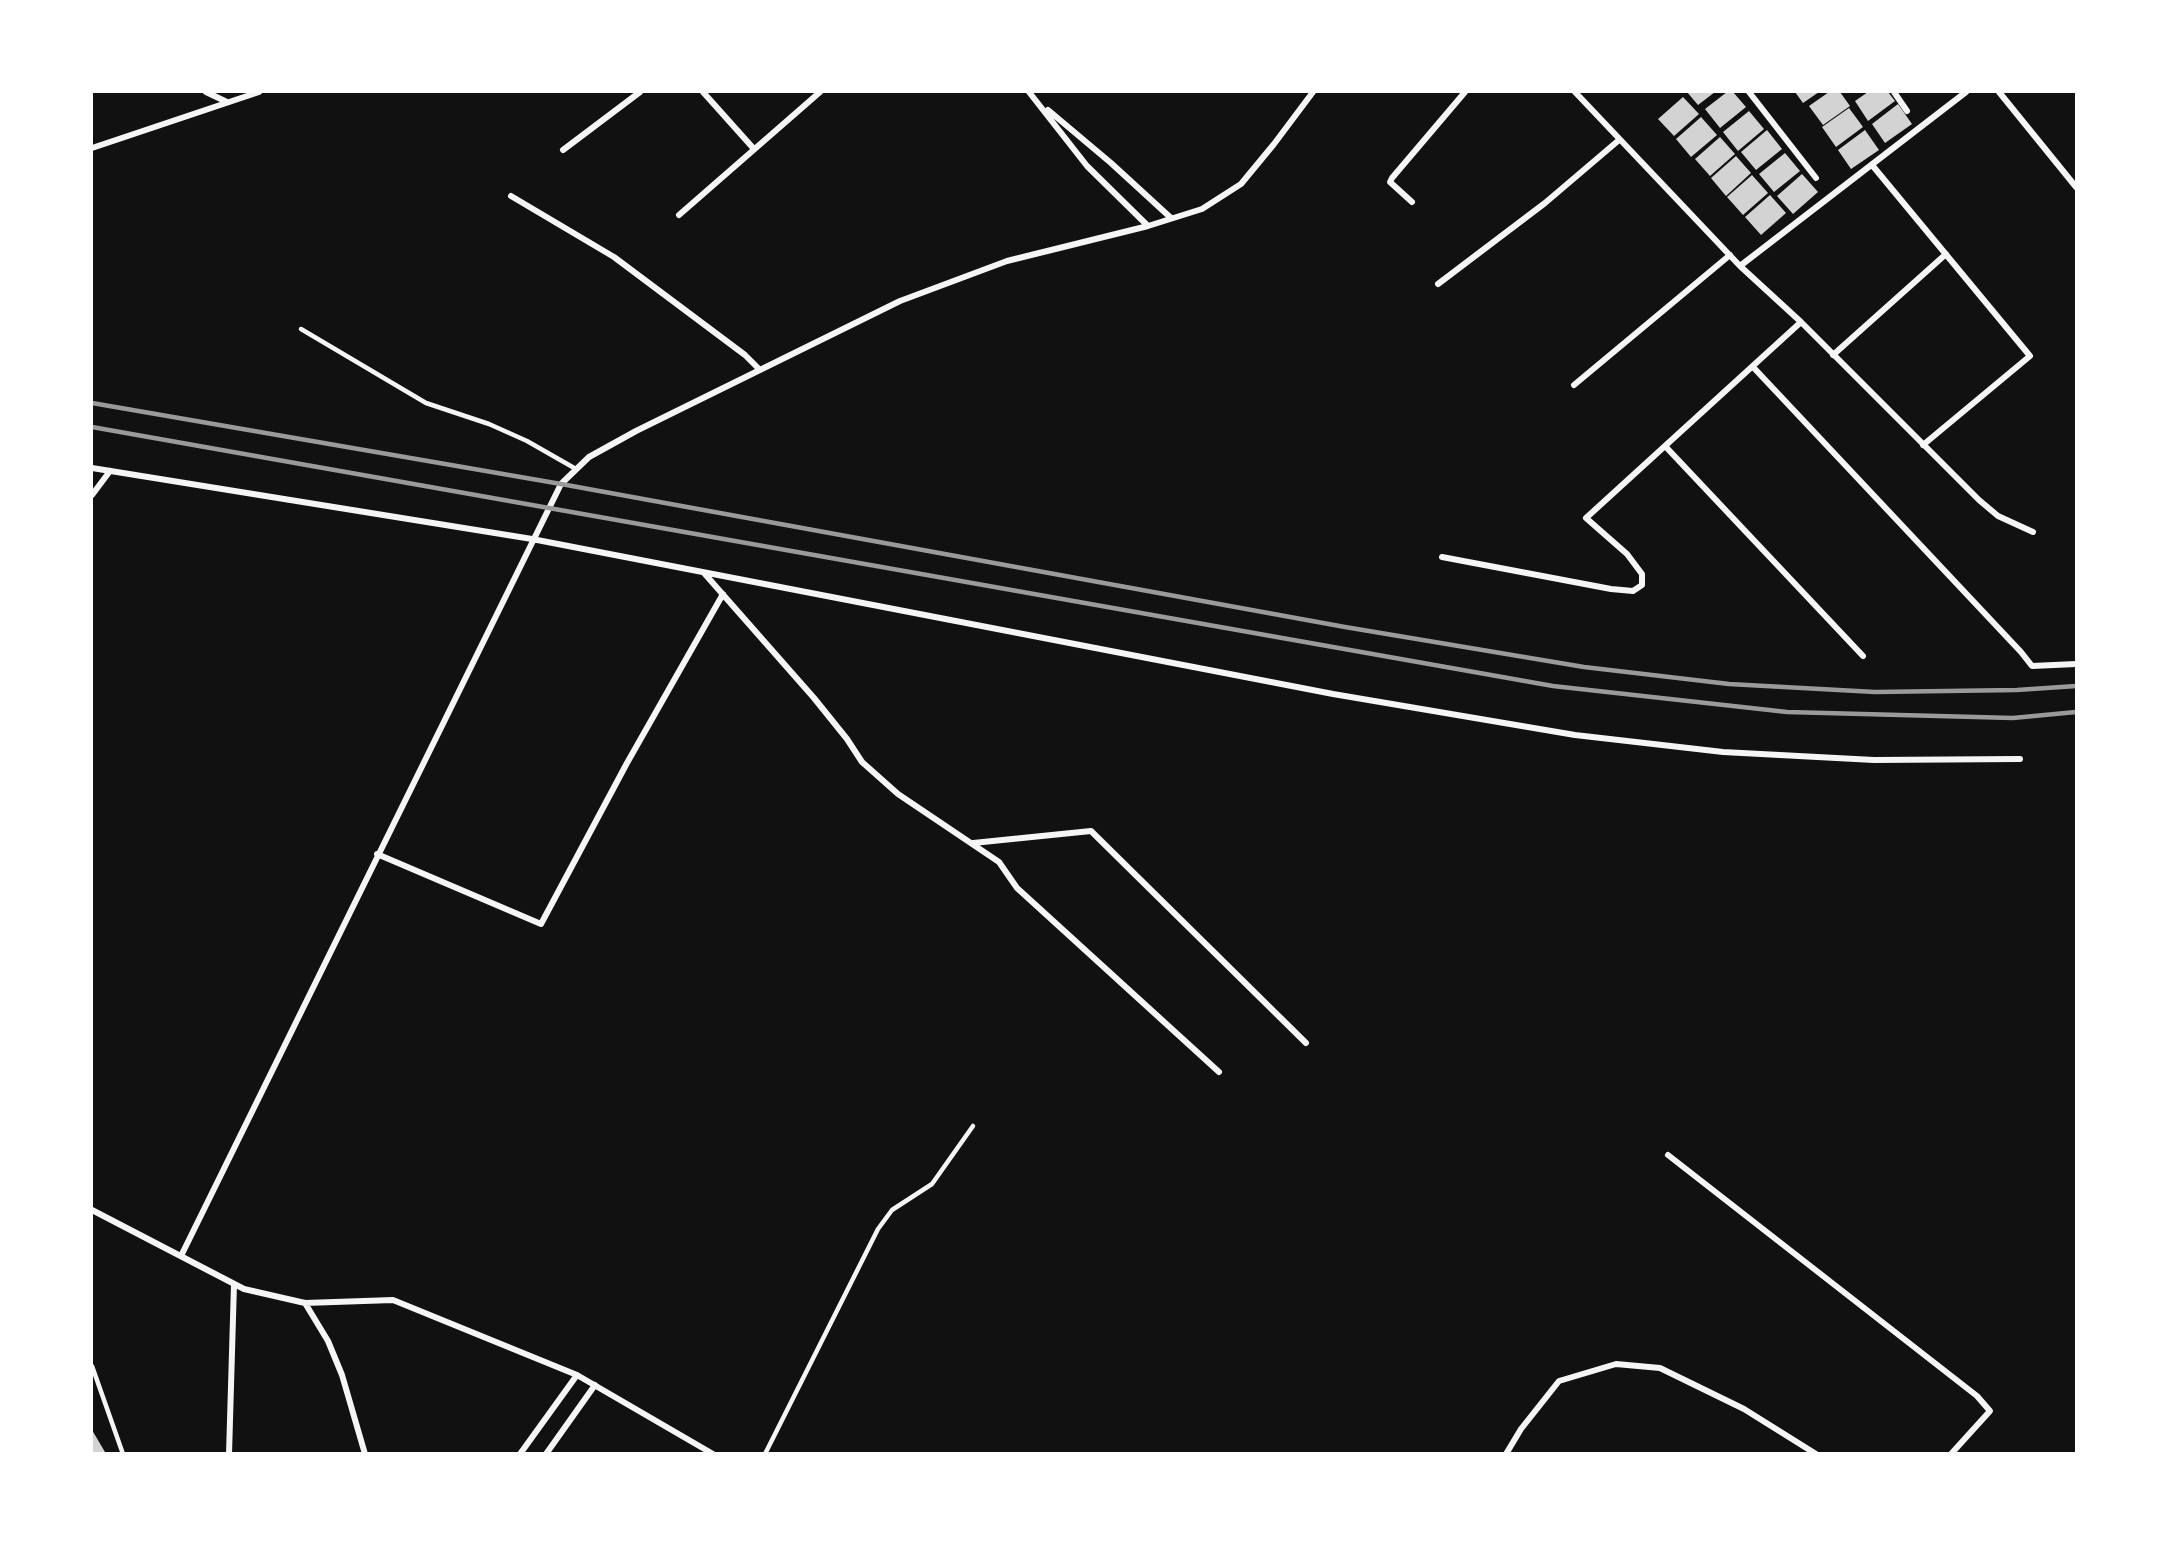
<!DOCTYPE html>
<style>
body{margin:0}
#map{position:relative;width:2168px;height:1545px;overflow:hidden;background:#111;font-family:"Asap Condensed",sans-serif}
canvas{display:block}
.frame{position:absolute;inset:0;border:93px solid #fff;pointer-events:none}
</style>
<div id="map">
<canvas width="2168" height="1545"></canvas>
<div class="frame"></div>
</div>
<script>
const ctx = document.querySelector('canvas').getContext('2d');
ctx.lineJoin = 'round';
function fillPath(path, color) {
  ctx.fillStyle = color;
  ctx.fill(path, 'evenodd');
}
function toPath(rows) {
  const path = new Path2D();
  for (const r of rows) {
    path.moveTo(r[0], r[1]);
    for (let i = 2; i < r.length; i += 2) path.lineTo(r[i], r[i + 1]);
  }
  return path;
}
function stroke(path, color, width, dash) {
  ctx.strokeStyle = color;
  ctx.lineWidth = width;
  ctx.lineCap = dash ? 'butt' : 'round';
  ctx.setLineDash(dash || []);
  ctx.stroke(path);
}
const building = toPath([
 [1687,92,1715,92,1698,105],
 [1727,92,1733,92,1746,107,1720,128,1705,109],
 [1795,92,1819,92,1803,103],
 [1829,92,1840,92,1850,106,1823,125,1809,106],
 [1868,92,1888,92,1895,101,1868,121,1855,101],
 [1683,97,1699,114,1674,136,1658,119],
 [1898,104,1912,124,1885,143,1872,124],
 [1849,108,1863,127,1836,147,1822,127],
 [1749,111,1764,129,1738,151,1723,132],
 [1701,117,1717,135,1691,157,1676,139],
 [1767,130,1782,149,1756,170,1741,152],
 [1865,130,1879,150,1851,169,1838,150],
 [1720,137,1735,154,1710,176,1695,159],
 [1785,153,1800,171,1774,192,1759,174],
 [1736,156,1751,173,1726,196,1711,178],
 [1802,174,1818,192,1793,214,1777,196],
 [1752,175,1768,193,1743,215,1727,197],
 [1770,195,1786,213,1761,235,1745,217],
 [92,1430,105,1452,103,1454,92,1454]
]);
const service = toPath([
 [301,329,426,403,489,424,527,441,576,469],
 [92,1366,123,1454],
 [765,1454,878,1229,892,1210,932,1184,973,1126]
]);
const minor = toPath([
 [206,92,227,102],
 [703,92,754,149],
 [1029,92,1087,166,1148,226],
 [1575,92,1740,266,1801,322,1979,500,1998,516,2033,532],
 [1749,92,1816,178],
 [1894,92,1907,111],
 [1999,92,2076,187],
 [1048,110,1111,163,1171,218],
 [92,148,259,92],
 [563,150,640,92],
 [1872,165,2030,356,1923,445],
 [511,196,614,257,745,355,760,370],
 [1412,202,1390,182,1392,178,1465,92],
 [679,215,820,92],
 [1740,266,1966,92],
 [1438,284,1545,203,1619,140],
 [1833,355,1946,254],
 [1753,367,2021,652,2032,666,2076,664],
 [1574,385,1730,255],
 [1665,446,1863,656],
 [92,468,532,539,1333,694,1575,735,1723,752,1874,760,2020,759],
 [92,495,110,471],
 [1442,557,1611,589,1633,591,1642,585,1642,574,1627,554,1586,518,1801,322],
 [704,573,814,698,847,739,862,762,898,794,999,862,1017,888,1219,1072],
 [973,843,1091,831,1306,1043],
 [377,854,541,924,627,763,723,594],
 [1668,1155,1977,1396,1990,1411,1951,1454],
 [92,1210,244,1289,305,1303,393,1300,577,1375,713,1454],
 [181,1256,561,484,589,457,636,431,900,301,1007,261,1148,226,1202,209,1241,184,1274,144,1313,92],
 [305,1303,328,1341,342,1375,365,1454],
 [229,1454,234,1284],
 [520,1454,577,1375],
 [546,1454,595,1385],
 [1506,1454,1521,1429,1559,1381,1616,1364,1660,1368,1744,1409,1816,1454]
]);
const rail = toPath([
 [92,403,561,484,1345,627,1584,667,1729,684,1875,692,2017,690,2076,686],
 [92,427,1553,686,1787,712,2013,718,2076,712]
]);
fillPath(building, '#d3d3d3');
stroke(service, '#f5f5f5', 4.5);
stroke(minor, '#f5f5f5', 6);
stroke(rail, '#9a9a9a', 4.5);
</script>
